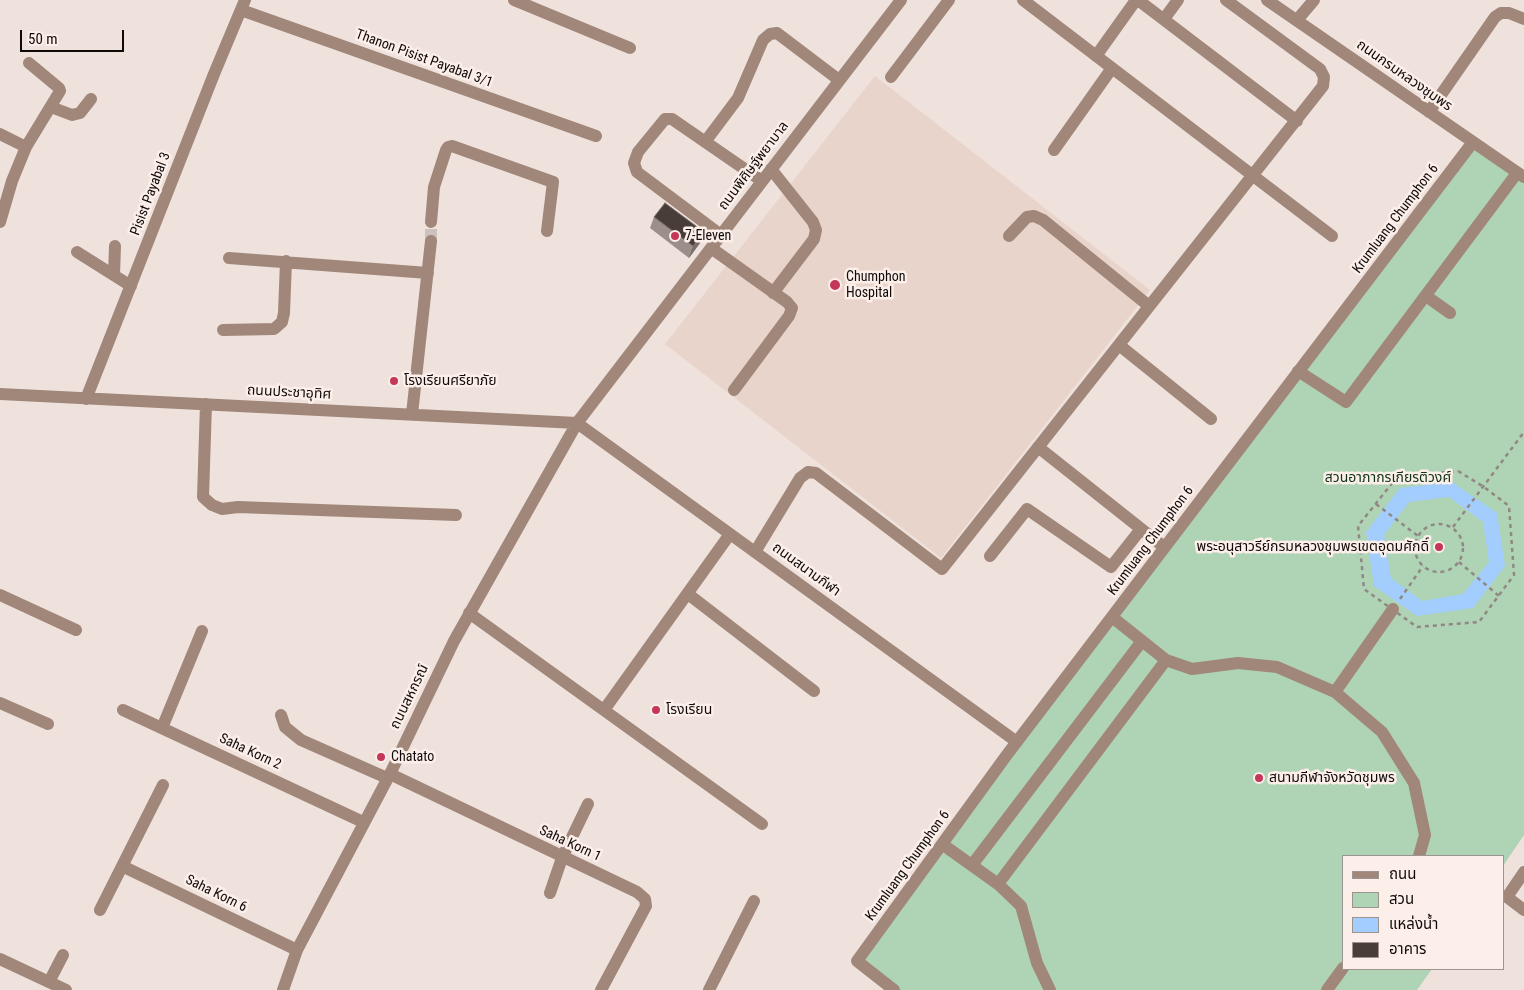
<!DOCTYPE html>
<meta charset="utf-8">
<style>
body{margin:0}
#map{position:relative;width:1524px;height:990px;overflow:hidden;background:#efe1dc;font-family:"Roboto Condensed","Noto Sans Thai",sans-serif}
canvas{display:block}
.legend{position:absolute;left:1342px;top:855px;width:162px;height:115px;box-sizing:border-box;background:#fcefe9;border:1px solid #9d938f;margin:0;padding:6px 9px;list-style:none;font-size:15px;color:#0f0a09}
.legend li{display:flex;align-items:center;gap:10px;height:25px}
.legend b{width:25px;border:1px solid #9d938f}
.scale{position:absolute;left:20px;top:30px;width:104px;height:22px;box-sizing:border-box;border:2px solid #0f0a09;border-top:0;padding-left:6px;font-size:15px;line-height:18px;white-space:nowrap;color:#0f0a09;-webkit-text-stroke:4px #fcefe9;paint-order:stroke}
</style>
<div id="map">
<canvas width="1524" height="990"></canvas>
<ul class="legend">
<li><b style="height:6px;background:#a0877a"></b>ถนน</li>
<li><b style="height:14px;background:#afd3b5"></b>สวน</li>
<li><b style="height:14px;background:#a3cdfc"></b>แหล่งน้ำ</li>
<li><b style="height:14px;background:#483d38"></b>อาคาร</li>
</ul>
<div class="scale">50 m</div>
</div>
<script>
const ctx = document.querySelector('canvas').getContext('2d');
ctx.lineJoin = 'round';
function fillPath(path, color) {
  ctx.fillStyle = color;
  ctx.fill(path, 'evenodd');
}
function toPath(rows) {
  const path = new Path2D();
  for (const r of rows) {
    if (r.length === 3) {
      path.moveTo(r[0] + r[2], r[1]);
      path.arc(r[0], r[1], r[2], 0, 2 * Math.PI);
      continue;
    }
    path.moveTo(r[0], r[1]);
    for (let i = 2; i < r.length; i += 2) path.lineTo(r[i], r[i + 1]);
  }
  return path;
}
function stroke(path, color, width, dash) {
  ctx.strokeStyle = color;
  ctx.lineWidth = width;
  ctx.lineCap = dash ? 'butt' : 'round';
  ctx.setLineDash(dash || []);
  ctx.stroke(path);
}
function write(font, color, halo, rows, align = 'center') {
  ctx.font = font + ' "Roboto Condensed","Noto Sans Thai",sans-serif';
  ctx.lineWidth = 5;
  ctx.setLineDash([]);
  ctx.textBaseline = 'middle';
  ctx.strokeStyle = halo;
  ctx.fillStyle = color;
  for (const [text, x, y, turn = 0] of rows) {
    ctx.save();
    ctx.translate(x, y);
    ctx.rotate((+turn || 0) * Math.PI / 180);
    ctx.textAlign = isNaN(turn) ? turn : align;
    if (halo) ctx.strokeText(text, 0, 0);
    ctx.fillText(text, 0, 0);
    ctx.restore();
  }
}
const built = toPath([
 [875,76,1150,290,941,558,665,344]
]);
const green = toPath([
 [1473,142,1524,177,1524,835,1503,866,1503,856,1343,856,1343,969,1432,969,1417,990,895,990,857,961]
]);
const water = toPath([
 [1452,482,1497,513,1505,566,1473,608,1417,616,1374,586,1366,532,1400,488],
 [1449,497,1483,522,1489,562,1463,594,1422,601,1391,578,1384,535,1409,502]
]);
const minorTunnel = toPath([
 [431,241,431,222]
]);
const path = toPath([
 [1458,471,1484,487,1509,506,1514,575,1479,622,1417,627,1364,589,1358,526,1397,477,1458,471],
 [1376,504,1418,536],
 [1439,548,24],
 [1453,527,1524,432],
 [1459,562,1499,596],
 [1400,599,1423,566]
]);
const minor = toPath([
 [514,0,630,48],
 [1023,0,1332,236],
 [1138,0,1297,121],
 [1267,0,1524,177],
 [241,10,596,136],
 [1164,19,1178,0],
 [1297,20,1314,0],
 [1096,56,1136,0],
 [891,77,949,0],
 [51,107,72,115,80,113,91,99],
 [1429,112,1495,17,1501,13,1509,13,1524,19],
 [0,134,26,147],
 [705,142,738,98,763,40,770,34,777,33,839,80],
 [1054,150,1112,68],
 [771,169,813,222,816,230,814,239,773,293],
 [0,222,12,181,26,147,60,91,59,88,29,63],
 [431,222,434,187,446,150,448,147,452,146,553,182,547,231],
 [721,235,637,172,634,163,638,152,665,119,672,119,762,181],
 [1009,236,1027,217,1034,216,1043,220,1149,306],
 [711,248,787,302,792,308,789,316,734,390],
 [77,252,131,286],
 [229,258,428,273],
 [114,275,115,246],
 [1426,296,1450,313],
 [223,330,274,329,282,322,284,313,286,261],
 [1119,345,1211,419],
 [1298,371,1346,402,1517,173],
 [0,394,577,423],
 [86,399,214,74,245,0],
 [206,404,203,497,212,505,222,509,238,507,456,515],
 [412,414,431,241],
 [577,423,1017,742],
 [1038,447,1164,547],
 [755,552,800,478,808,472,816,473,942,569,1323,86,1324,77,1320,69,1226,0],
 [990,556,1027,509,1111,567,1141,529],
 [688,594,814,691],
 [0,595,76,630],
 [469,613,762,824],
 [1112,617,1166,660,1192,669,1238,663,1277,667,1335,692,1382,732,1414,783,1425,835,1419,856],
 [1335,692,1393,609],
 [0,703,48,724],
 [123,710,363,822],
 [604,710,730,534],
 [281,715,285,727,301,740,387,778],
 [162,728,202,631],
 [390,774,637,892,645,899,646,906,601,990],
 [942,844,998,884,1021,906,1037,963,1050,990],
 [972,865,1142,641],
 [122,866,297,950],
 [1524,872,1507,897,1524,910],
 [998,884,1166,660],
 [550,893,562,858,588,804],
 [100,910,163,785],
 [0,959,66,990],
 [49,982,63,955],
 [283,990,297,950,390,774,454,641,577,423,901,0],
 [709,990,754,901],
 [894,990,857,961,1006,756,1473,142],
 [1327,990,1343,968]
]);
const wall = toPath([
 [654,217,700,243,689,258,650,228]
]);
const shadedWall = toPath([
 [704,232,700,243,689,258,693,246]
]);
const building = toPath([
 [665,203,704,232,693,246,654,217,665,203]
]);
const markers = [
 [675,236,5,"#c5365b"],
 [835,285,6,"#c5365b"],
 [394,381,5,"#c5365b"],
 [1439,547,5,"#c5365b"],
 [656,710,5,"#c5365b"],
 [381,757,5,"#c5365b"],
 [1259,778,5,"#c5365b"]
];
const streetNames = [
 ["Thanon Pisist Payabal 3/1",424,59,20],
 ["ถนนกรมหลวงชุมพร",1404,76,35],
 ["ถนนพิศิษฐ์พยาบาล",754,166,-53],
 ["Pisist Payabal 3",151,194,-69],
 ["Krumluang Chumphon 6",1396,219,-53],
 ["ถนนประชาอุทิศ",289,393,3],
 ["Krumluang Chumphon 6",1151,541,-53],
 ["ถนนสนามกีฬา",806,570,36],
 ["ถนนสหกรณ์",410,697,-64],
 ["Saha Korn 2",250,752,25],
 ["Saha Korn 1",570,844,25],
 ["Krumluang Chumphon 6",908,866,-54],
 ["Saha Korn 6",216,894,26]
];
const poiNames = [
 ["7-Eleven",685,236],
 ["Chumphon",846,277],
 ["Hospital",846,293],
 ["โรงเรียนศรียาภัย",404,381],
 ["พระอนุสาวรีย์กรมหลวงชุมพรเขตอุดมศักดิ์",1429,547,"right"],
 ["โรงเรียน",666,710],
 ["Chatato",391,757],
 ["สนามกีฬาจังหวัดชุมพร",1269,778]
];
const parkNames = [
 ["สวนอาภากรเกียรติวงศ์",1388,478]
];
fillPath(built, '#e9d4cb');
fillPath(green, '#afd3b5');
fillPath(water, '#a3cdfc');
stroke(minorTunnel, '#cdc1bc', 12, [12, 6]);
stroke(path, '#918784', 2.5, [4, 4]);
stroke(minor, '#a0877a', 12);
fillPath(wall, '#9c8f8a');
fillPath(shadedWall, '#7a6e69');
fillPath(building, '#483d38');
stroke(building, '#7a6e69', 1);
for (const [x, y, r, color] of markers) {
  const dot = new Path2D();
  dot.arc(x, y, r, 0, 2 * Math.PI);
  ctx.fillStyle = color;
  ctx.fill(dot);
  stroke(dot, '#fcefe9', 2);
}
write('14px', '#0f0a09', '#fcefe9', streetNames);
write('14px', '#0f0a09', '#fcefe9', poiNames, 'left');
write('14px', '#0c3317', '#fcefe9', parkNames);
</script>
